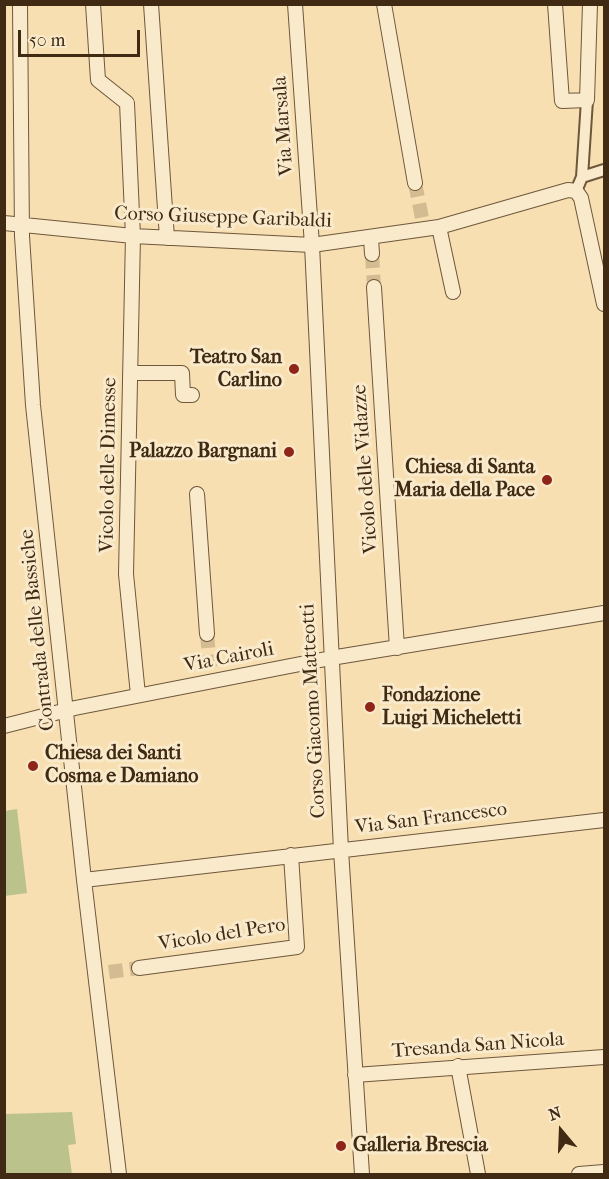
<!DOCTYPE html>
<style>
body{margin:0}
#map{position:relative;width:609px;height:1179px;overflow:hidden;background:#f7dfb1;font-family:"IM FELL French Canon",serif}
canvas{display:block}
.frame{position:absolute;inset:0;border:6px solid #412a14;pointer-events:none}
.north{position:absolute;left:531px;top:1101px;width:60px;height:60px;-webkit-text-stroke:4px #faeacc;paint-order:stroke;rotate:341deg;font-size:16px;font-weight:700;line-height:24px;text-align:center;color:#412a14}
.north::after{content:'';display:block;margin:auto;width:21px;height:27px;background:#412a14;clip-path:polygon(50% 0,100% 100%,50% 72%,0 100%)}
.scale{position:absolute;left:18px;top:30px;width:122px;height:27px;box-sizing:border-box;border:3px solid #412a14;border-top:0;padding-left:8px;font-size:18px;line-height:21px;white-space:nowrap;color:#412a14;-webkit-text-stroke:4px #faeacc;paint-order:stroke}
</style>
<div id="map">
<canvas width="609" height="1179"></canvas>
<div class="frame"></div>
<div class="north">N</div>
<div class="scale">50 m</div>
</div>
<script>
const ctx = document.querySelector('canvas').getContext('2d');
ctx.lineJoin = 'round';
function fillPath(path, color) {
  ctx.fillStyle = color;
  ctx.fill(path, 'evenodd');
}
function toPath(rows) {
  const path = new Path2D();
  for (const r of rows) {
    path.moveTo(r[0], r[1]);
    for (let i = 2; i < r.length; i += 2) path.lineTo(r[i], r[i + 1]);
  }
  return path;
}
function stroke(path, color, width, dash) {
  ctx.strokeStyle = color;
  ctx.lineWidth = width;
  ctx.lineCap = dash ? 'butt' : 'round';
  ctx.setLineDash(dash || []);
  ctx.stroke(path);
}
function write(font, color, halo, rows, align = 'center') {
  ctx.font = font + ' "IM FELL French Canon",serif';
  ctx.lineWidth = 6;
  ctx.setLineDash([]);
  ctx.textBaseline = 'middle';
  ctx.strokeStyle = halo;
  ctx.fillStyle = color;
  for (const [text, x, y, turn = 0] of rows) {
    ctx.save();
    ctx.translate(x, y);
    ctx.rotate((+turn || 0) * Math.PI / 180);
    ctx.textAlign = isNaN(turn) ? turn : align;
    if (halo) ctx.strokeText(text, 0, 0);
    ctx.fillText(text, 0, 0);
    ctx.restore();
  }
}
const green = toPath([
 [17,809,27,893,5,896,5,811],
 [72,1112,76,1144,68,1145,72,1174,5,1174,5,1114]
]);
const minorTunnel = toPath([
 [415,183,422,218],
 [372,254,374,287],
 [207,634,210,667],
 [109,972,139,968]
]);
const pedestrian = toPath([
 [582,177,604,170],
 [576,191,582,177,587,100]
]);
const minor = toPath([
 [20,4,22,236,33,405,84,880,119,1174],
 [93,4,98,80,127,103,133,236,126,574,138,695],
 [151,4,167,238],
 [295,4,312,245,341,850,362,1174],
 [384,4,415,183],
 [555,4,562,101,587,100,590,4],
 [4,223,133,236,312,245,439,227,568,190,576,191,581,198,604,304],
 [439,227,453,292],
 [371,238,372,254],
 [374,287,397,648],
 [130,373,182,373,183,395,192,395],
 [197,494,207,634],
 [4,726,75,708,331,658,604,613],
 [84,880,604,820],
 [139,968,297,947,291,855],
 [458,1066,478,1174],
 [355,1075,604,1057],
 [579,1174,604,1172]
]);
const markers = [
 [294,369,6,"#8f2418"],
 [289,452,6,"#8f2418"],
 [547,480,6,"#8f2418"],
 [370,707,6,"#8f2418"],
 [33,766,6,"#8f2418"],
 [341,1146,6,"#8f2418"]
];
const streetNames = [
 ["Via Marsala",284,126,-94],
 ["Corso Giuseppe Garibaldi",223,218,2],
 ["Vicolo delle Dimesse",109,465,-89],
 ["Vicolo delle Vidazze",366,469,-94],
 ["Contrada delle Bassiche",38,630,-96],
 ["Via Cairoli",229,658,-11],
 ["Corso Giacomo Matteotti",314,711,-93],
 ["Via San Francesco",431,819,-7],
 ["Vicolo del Pero",222,935,-9],
 ["Tresanda San Nicola",478,1046,-4]
];
const poiNames = [
 ["Teatro San",282,358],
 ["Carlino",282,381],
 ["Palazzo Bargnani",277,452],
 ["Chiesa di Santa",535,468],
 ["Maria della Pace",535,491],
 ["Fondazione",382,696,"left"],
 ["Luigi Micheletti",382,719,"left"],
 ["Chiesa dei Santi",45,754,"left"],
 ["Cosma e Damiano",45,777,"left"],
 ["Galleria Brescia",353,1146,"left"]
];
fillPath(green, '#bcc28c');
stroke(minorTunnel, '#d3bb92', 14, [14, 7]);
stroke(pedestrian, '#6e573b', 14);
stroke(minor, '#6e573b', 16);
stroke(pedestrian, '#faeacc', 10);
stroke(minor, '#faeacc', 14);
for (const [x, y, r, color] of markers) {
  const dot = new Path2D();
  dot.arc(x, y, r, 0, 2 * Math.PI);
  ctx.fillStyle = color;
  ctx.fill(dot);
  stroke(dot, '#faeacc', 2);
}
write('20px', '#412a14', '#faeacc', streetNames);
write('bold 20px', '#412a14', '#faeacc', poiNames, 'right');
</script>
